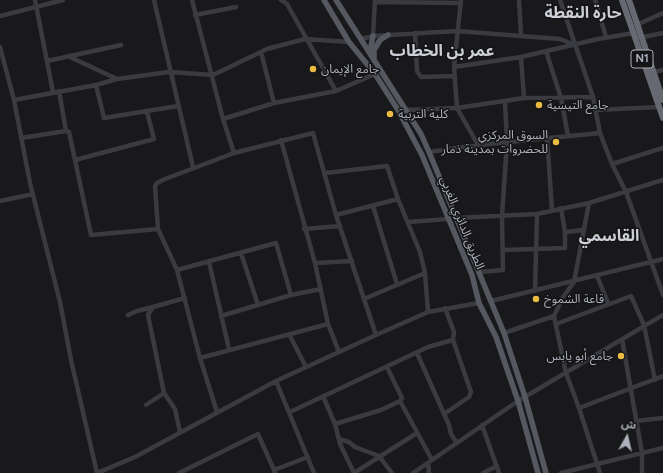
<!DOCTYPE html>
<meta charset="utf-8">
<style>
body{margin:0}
#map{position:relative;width:663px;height:473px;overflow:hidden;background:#19191b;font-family:Figtree,"Noto Sans Arabic",sans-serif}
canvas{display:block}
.north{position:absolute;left:607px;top:417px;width:40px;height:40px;-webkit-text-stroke:3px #141416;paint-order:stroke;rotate:8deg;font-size:11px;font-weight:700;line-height:16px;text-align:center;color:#acb0ba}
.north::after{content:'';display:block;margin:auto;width:14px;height:18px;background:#acb0ba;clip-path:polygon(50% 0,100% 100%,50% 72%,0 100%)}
</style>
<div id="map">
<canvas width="663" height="473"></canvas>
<div class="north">ش</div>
</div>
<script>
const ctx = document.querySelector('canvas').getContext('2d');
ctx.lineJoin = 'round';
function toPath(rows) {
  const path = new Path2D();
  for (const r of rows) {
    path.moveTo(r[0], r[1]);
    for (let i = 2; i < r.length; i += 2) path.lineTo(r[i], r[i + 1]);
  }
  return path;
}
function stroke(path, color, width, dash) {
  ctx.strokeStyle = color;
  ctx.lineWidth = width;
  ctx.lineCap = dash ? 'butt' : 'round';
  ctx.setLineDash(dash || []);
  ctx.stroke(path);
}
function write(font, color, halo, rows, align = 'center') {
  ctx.font = font + ' Figtree,"Noto Sans Arabic",sans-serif';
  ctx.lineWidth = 3;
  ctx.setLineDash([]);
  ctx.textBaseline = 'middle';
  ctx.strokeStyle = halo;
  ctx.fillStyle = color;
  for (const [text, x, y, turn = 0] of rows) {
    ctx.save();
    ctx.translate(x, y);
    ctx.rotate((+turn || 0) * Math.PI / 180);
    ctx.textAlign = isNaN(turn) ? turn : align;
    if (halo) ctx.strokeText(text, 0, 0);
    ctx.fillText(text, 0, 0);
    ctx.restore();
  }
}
const minor = toPath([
 [35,0,53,92],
 [154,0,193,167],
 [192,0,223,119,234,153],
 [281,0,287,4,336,91],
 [461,0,454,67,457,108,478,145],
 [519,0,521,35],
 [560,0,593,97,600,133,612,164,626,192,663,295],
 [595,0,606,37],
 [375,2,461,3],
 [195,15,236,7],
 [0,16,63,0],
 [636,25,663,13],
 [415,33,417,71,421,77,455,76],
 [373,36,457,31,560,39,575,45],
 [639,38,663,33],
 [361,39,373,36,375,0],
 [0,47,14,100,30,183,60,302,71,360,97,473],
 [546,51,561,98,568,136],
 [261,52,274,103],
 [70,57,117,79],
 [521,57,524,98],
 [47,61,121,45],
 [454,67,521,57,598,39,640,32],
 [654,72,663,70],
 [96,85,104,118,178,106],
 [59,91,66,131],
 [14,100,96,85,117,79,169,72,213,75,267,49,305,39,349,42],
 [406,110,457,108,524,98,593,97],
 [595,110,659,107],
 [223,119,274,103,336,91,375,74],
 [547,137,552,210],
 [21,138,66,131,69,132,91,235,158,229],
 [281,140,315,263,328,324,339,352],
 [429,152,478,145,600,133],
 [75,160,154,139,147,112],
 [612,164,663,148],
 [325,173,387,166,398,199,420,252,425,273,428,312],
 [0,201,33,194],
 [589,203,574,282,563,297,554,316,566,373,579,408,600,473],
 [373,206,397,284],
 [336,215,398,199],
 [456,218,537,214,589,203,663,180],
 [408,222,448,219],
 [304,229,340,226],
 [565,232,584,230],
 [503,250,565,248,565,232,561,208],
 [241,253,258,305],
 [209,262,229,349],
 [315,263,352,261],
 [177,270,276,243,291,295,321,289],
 [480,272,503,270,502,216,507,142,505,102],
 [597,276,608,303],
 [535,291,537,214],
 [364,299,425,273],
 [491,301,663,259],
 [128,315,137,311,153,307],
 [221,316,291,295],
 [556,324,631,296,644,325,655,380],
 [504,333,554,316],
 [289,334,306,367],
 [622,339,642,453,642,473],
 [417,353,449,425,451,434,457,443],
 [200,358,328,324],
 [387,367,402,398,400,401,432,460],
 [276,381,314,473],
 [323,396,335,424,340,444,354,473],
 [146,405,164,393],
 [579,408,663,376],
 [217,412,200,358,177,270,158,229,155,186,157,183,165,179,234,153,313,133,336,215,376,335],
 [290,412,428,347,453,340],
 [444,414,469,397,471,392,453,340,454,332,445,308],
 [636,421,663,418],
 [335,424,381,410,400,401],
 [482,425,499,473],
 [180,432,175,409,164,393,148,315,153,307,185,298],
 [339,439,349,442,355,447,379,456,392,473],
 [428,463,429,473],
 [97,473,135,457,276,381,376,335,428,312,479,303],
 [179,473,258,434,274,470],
 [275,473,274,470,308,457],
 [354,473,417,433],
 [413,473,518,401,663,315],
 [483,473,497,466],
 [561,473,663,448]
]);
const major = toPath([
 [324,0,349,42,375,74,398,110,422,155,472,275,479,303,496,337,518,401,538,473],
 [336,0,421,134,429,152,504,333,525,397,546,473],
 [373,53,371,46,373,36],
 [374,59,374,50,380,40,388,35]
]);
const highway = toPath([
 [622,0,663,118],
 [629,0,663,100]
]);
const markers = [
 [313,69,4,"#ebbc41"],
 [539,105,4,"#ebbc41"],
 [390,114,4,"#ebbc41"],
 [556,142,4,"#ebbc41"],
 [536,299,4,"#ebbc41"],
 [621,356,4,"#ebbc41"]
];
const shields = [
 [642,59,22]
];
const shieldNames = [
 ["N1",642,59]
];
const poiNames = [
 ["جامع الإيمان",321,69],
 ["جامع التيسية",547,105],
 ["كلية التربية",398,114],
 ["السوق المركزي",548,135,"right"],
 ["للحضروات بمدينة ذمار",548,149,"right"],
 ["قاعة الشموخ",544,299],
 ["جامع أبو يابس",613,356,"right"]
];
const streetNames = [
 ["الطريق الدائري الغربي",462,223,68]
];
const districtNames = [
 ["حارة النقطة",583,13],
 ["عمر بن الخطاب",442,51],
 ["القاسمي",609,236]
];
stroke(minor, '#3a3b40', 4.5);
stroke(major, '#56585f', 5.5);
stroke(highway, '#666971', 6);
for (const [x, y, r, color] of markers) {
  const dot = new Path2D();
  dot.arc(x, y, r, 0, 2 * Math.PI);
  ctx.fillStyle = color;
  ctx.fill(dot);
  stroke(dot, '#141416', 1.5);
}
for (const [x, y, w] of shields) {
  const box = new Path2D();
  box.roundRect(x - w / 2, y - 9, w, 18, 3);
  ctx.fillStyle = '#141416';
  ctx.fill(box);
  stroke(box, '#acb0ba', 1);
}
write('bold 11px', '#acb0ba', null, shieldNames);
write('12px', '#acb0ba', '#141416', poiNames, 'left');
write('12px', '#acb0ba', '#141416', streetNames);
write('bold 16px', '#cdcfd6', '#141416', districtNames);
</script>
